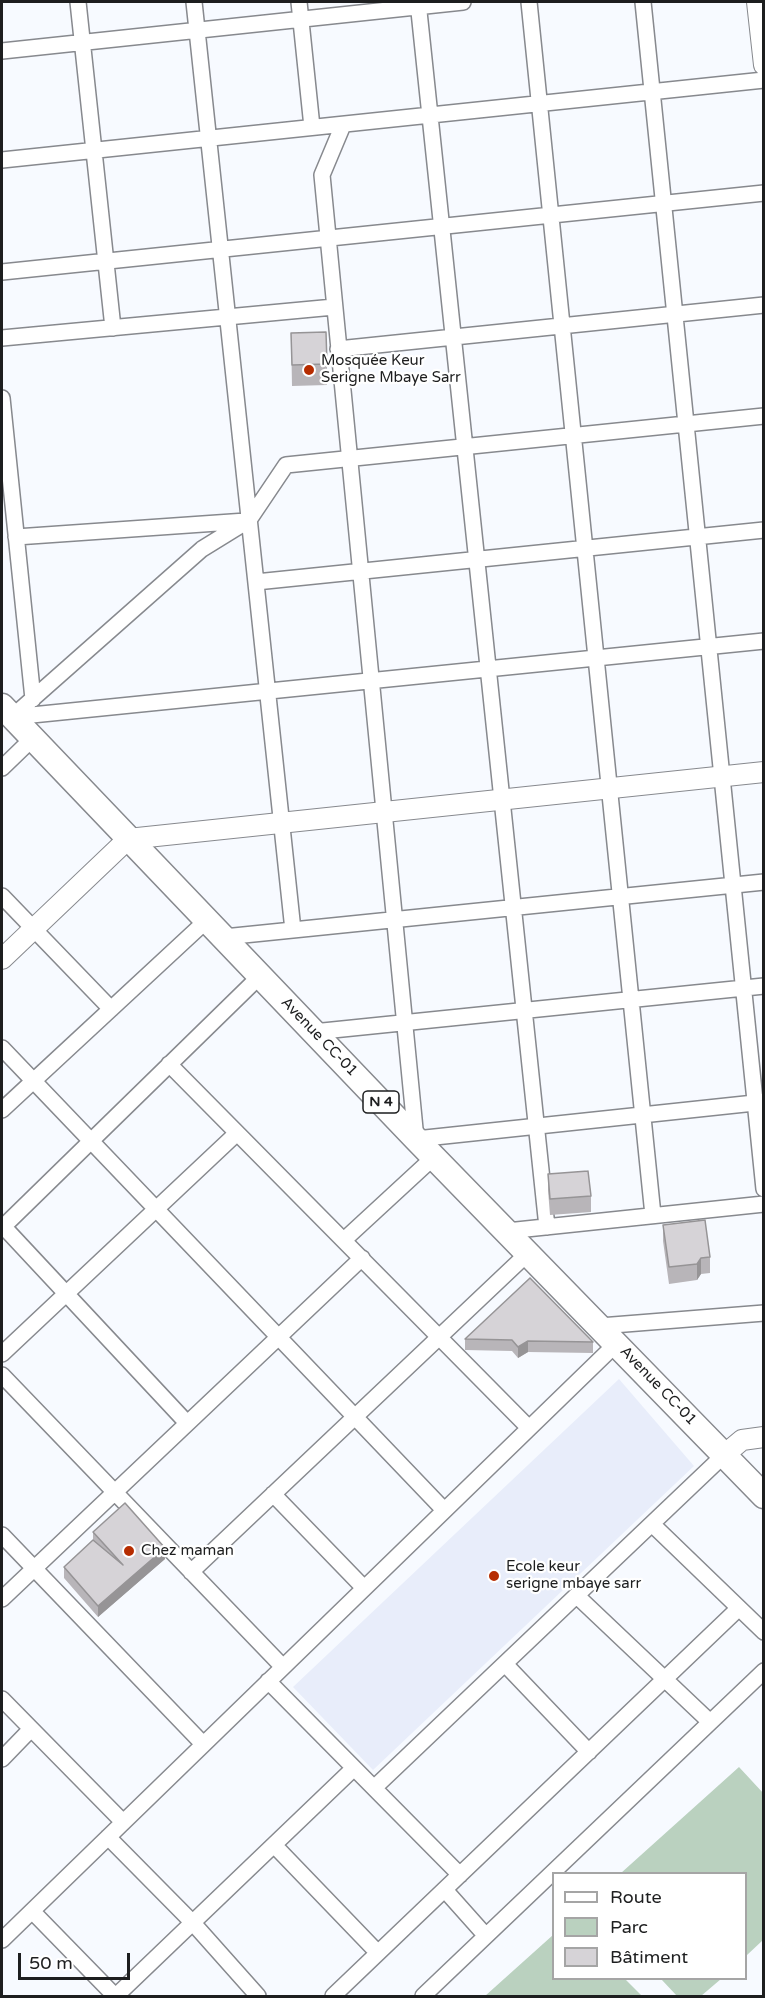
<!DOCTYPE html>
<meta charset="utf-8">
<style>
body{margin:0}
#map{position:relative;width:765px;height:1998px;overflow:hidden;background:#f7faff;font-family:"Varela Round",sans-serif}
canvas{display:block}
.frame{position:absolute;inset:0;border:3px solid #1d1e1f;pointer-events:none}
.legend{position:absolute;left:552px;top:1872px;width:195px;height:108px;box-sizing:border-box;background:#fff;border:2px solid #a5a5a5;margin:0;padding:8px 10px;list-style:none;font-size:18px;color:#1d1e1f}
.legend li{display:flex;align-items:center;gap:12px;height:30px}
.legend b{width:30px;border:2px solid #a5a5a5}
.scale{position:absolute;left:18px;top:1953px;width:112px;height:27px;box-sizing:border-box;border:3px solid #1d1e1f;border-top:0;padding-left:8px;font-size:18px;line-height:21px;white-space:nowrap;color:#1d1e1f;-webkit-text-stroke:4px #fff;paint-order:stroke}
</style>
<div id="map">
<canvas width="765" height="1998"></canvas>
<div class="frame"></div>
<ul class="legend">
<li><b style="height:8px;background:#fff"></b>Route</li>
<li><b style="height:16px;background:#bad1bf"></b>Parc</li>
<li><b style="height:16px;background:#d6d3d7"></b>Bâtiment</li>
</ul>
<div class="scale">50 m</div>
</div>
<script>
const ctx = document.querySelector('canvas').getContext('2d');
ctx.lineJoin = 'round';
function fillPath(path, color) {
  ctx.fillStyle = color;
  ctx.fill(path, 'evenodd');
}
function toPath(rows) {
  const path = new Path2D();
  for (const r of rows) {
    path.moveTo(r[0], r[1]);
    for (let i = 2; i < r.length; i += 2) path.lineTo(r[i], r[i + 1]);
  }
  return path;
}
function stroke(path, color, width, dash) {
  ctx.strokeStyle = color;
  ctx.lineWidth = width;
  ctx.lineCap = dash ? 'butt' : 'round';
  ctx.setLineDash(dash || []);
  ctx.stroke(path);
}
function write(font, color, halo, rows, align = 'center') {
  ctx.font = font + ' "Varela Round",sans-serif';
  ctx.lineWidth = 4.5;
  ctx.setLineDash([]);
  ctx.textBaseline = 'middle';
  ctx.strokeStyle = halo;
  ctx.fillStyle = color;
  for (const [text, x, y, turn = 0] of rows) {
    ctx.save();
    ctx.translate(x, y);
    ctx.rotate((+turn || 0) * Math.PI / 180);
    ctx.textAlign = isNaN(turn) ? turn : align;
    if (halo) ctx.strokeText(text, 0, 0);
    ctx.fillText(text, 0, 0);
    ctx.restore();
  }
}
const built = toPath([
 [619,1379,694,1466,373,1770,293,1687]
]);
const green = toPath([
 [739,1767,764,1794,763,1940,746,1956,746,1874,621,1873],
 [553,1935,554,1978,625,1979,642,1996,485,1996],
 [661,1979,721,1979,701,1996,677,1996]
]);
const minor = toPath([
 [78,2,113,328],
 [194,2,293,930],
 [299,2,312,127],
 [418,2,547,1227],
 [529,2,653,1215],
 [643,2,764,1189],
 [2,51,463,2],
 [343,125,322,175,416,1139,764,1102],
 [2,160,764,80],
 [2,272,764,193],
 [2,338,334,307],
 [338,349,764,305],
 [2,398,33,699],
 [16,537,246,521],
 [256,582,764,530],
 [12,717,202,549,249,520,286,465,764,416],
 [12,717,764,641],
 [2,768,33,738],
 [2,896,111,1009],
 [224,937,764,882],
 [313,1032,764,986],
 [2,1048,444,1510],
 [169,1064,529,1428],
 [2,1110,207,920],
 [3,1226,187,1423],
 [2,1228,260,976],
 [507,1231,764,1204],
 [344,1240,434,1157],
 [600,1326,764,1313],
 [2,1354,237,1133],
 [2,1375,283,1667],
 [273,1494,364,1588],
 [652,1524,764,1632],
 [2,1535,203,1744],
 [191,1572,528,1253],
 [577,1596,710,1722],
 [2,1599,362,1258],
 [505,1664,589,1752],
 [268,1681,460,1875],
 [2,1699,123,1822],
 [2,1759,31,1729],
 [374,1788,724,1455],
 [108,1837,193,1923,258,1996],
 [274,1845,378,1953],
 [445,1890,486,1936],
 [32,1911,115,1996],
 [2,1940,617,1343],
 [116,1996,354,1768],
 [333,1996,739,1608],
 [423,1996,764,1671]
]);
const tertiary = toPath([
 [757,2,764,65],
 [2,959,128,839,764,772],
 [724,1455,742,1440,764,1437]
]);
const primary = toPath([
 [2,706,416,1139,764,1496]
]);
const wall = toPath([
 [291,333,327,364,327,385,292,386],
 [548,1174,591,1196,591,1212,550,1215,548,1190],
 [663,1225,710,1257,710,1273,701,1274,697,1280,669,1284,663,1241],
 [465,1339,593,1342,593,1353,528,1352,518,1358,512,1351,465,1350],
 [93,1532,165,1559,98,1617,64,1578,64,1567,93,1540]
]);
const shadedWall = toPath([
 [701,1258,701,1274,697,1280,697,1264],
 [528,1341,528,1352,518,1358,518,1347],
 [165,1548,165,1559,98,1617,98,1606]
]);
const building = toPath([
 [326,332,327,364,292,365,291,333,326,332],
 [588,1171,591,1196,550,1199,548,1174,588,1171],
 [705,1220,710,1257,701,1258,697,1264,669,1267,663,1225,705,1220],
 [530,1278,593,1342,528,1341,518,1347,512,1340,465,1339,530,1278],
 [125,1503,165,1548,98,1606,64,1567,93,1540,123,1565,93,1532,125,1503]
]);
const markers = [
 [309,370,6,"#b62c00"],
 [129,1551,6,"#b62c00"],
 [494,1576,6,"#b62c00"]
];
const shields = [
 [381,1102,36]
];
const shieldNames = [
 ["N 4",381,1102]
];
const poiNames = [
 ["Mosquée Keur",321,361],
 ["Serigne Mbaye Sarr",321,378],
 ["Chez maman",141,1551],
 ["Ecole keur",506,1567],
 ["serigne mbaye sarr",506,1584]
];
const streetNames = [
 ["Avenue CC-01",319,1037,46],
 ["Avenue CC-01",658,1386,46]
];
fillPath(built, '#e8edfa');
fillPath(green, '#bad1bf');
stroke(minor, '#87898e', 18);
stroke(tertiary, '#87898e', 22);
stroke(primary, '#87898e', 27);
stroke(minor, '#fff', 15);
stroke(tertiary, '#fff', 20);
stroke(primary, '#fff', 24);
fillPath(wall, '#b8b5b9');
fillPath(shadedWall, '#969496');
fillPath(building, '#d6d3d7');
stroke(building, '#969496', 1.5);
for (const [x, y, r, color] of markers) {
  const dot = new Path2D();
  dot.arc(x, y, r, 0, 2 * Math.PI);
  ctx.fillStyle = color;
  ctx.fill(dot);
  stroke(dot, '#fff', 2);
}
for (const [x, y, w] of shields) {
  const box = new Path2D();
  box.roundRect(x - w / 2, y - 11, w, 22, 4.5);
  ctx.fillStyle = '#fff';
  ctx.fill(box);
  stroke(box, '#1d1e1f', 1.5);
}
write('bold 14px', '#1d1e1f', null, shieldNames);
write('15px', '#1d1e1f', '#fff', poiNames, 'left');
write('15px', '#1d1e1f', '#fff', streetNames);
</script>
